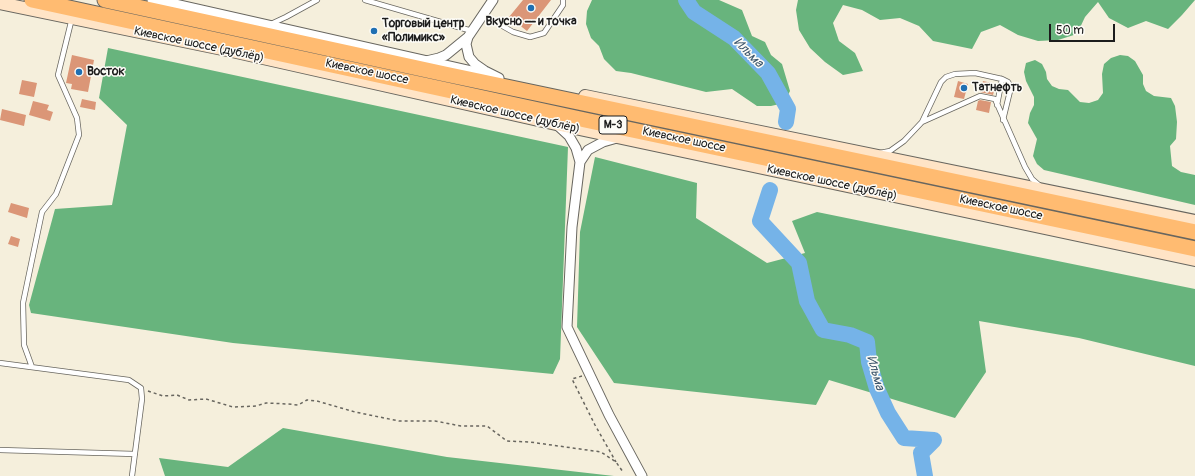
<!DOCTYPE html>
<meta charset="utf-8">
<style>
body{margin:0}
#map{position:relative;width:1195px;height:476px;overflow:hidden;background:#f5efdc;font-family:Pangolin,sans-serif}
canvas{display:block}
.scale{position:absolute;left:1049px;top:24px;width:66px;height:18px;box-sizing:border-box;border:2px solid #1c1c1c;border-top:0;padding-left:5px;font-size:12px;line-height:14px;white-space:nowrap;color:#1c1c1c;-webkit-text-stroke:3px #fdfcf7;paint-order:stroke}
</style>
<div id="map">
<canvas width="1195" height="476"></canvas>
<div class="scale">50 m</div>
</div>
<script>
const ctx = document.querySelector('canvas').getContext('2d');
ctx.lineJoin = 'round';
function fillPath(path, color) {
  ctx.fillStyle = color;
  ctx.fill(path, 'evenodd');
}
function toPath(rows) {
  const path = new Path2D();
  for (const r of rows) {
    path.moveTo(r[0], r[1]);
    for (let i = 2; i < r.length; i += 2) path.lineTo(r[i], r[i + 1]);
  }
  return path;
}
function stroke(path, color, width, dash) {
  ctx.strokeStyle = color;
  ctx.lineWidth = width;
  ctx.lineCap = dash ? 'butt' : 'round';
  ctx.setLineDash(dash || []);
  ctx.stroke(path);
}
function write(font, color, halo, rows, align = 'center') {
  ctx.font = font + ' Pangolin,sans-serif';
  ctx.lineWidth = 3;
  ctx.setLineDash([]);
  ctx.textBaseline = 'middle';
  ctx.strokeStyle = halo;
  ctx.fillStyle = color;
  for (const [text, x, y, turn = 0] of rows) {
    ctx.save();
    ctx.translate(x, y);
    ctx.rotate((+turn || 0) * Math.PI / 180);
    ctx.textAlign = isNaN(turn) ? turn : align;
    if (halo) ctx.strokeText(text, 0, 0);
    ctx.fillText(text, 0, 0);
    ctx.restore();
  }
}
const forest = toPath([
 [592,0,719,0,742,10,752,36,765,42,771,55,782,64,790,91,784,103,771,106,757,106,732,89,706,92,631,73,616,71,604,59,599,46,591,38,586,24,587,11],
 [798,0,1195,0,1182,15,1168,29,1146,21,1128,28,1109,18,1098,2,1085,17,1077,34,1058,40,1038,41,1018,35,1000,25,981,32,972,49,933,41,919,26,900,18,880,20,862,10,843,5,833,23,839,41,855,53,863,71,843,75,825,62,810,48,799,30,796,10],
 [108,48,568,147,560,359,553,374,233,343,31,313,29,305,55,209,112,205,127,125,99,98],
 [1120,55,1128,56,1135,61,1143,75,1143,84,1146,91,1154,96,1171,98,1175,106,1177,122,1176,139,1170,146,1172,166,1181,172,1195,175,1195,205,1044,170,1037,164,1033,156,1037,139,1028,123,1030,113,1034,105,1034,97,1026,81,1024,72,1026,63,1035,60,1042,64,1046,72,1047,79,1052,86,1059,89,1068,90,1080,102,1089,103,1098,100,1103,93,1102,74,1104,64,1111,58],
 [595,157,697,183,696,218,767,263,805,253,792,221,817,212,1195,289,1195,366,1079,338,979,321,986,372,955,418,829,380,816,405,614,383,577,327,580,232],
 [283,428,447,457,614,476,165,476,159,458,228,467]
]);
const river = toPath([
 [686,0,694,12,734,38,768,73,788,109,786,122],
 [770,190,760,221,799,263,807,301,823,330,850,335,867,342,869,362,877,389,888,413,904,438,934,440,921,453,925,476]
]);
const building = toPath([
 [523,0,551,0,527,31,509,17],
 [72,55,94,60,88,92,71,89,72,84,66,83],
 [22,80,37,83,34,97,19,94],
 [958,81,968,84,964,99,954,97],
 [983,81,996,84,993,95,980,92],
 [82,99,96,102,95,110,80,107],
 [980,100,991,102,989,113,976,110,978,101],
 [33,101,49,105,47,110,53,112,50,121,29,115],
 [2,109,26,115,24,126,0,120],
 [11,203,29,208,27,218,8,212],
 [11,236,20,239,18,247,8,244]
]);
const path = toPath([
 [582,376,572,379,595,425,616,462],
 [148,391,163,396,177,395,189,400,206,399,233,407,256,406,266,403,288,404,298,405,307,400,317,401,355,412,399,421,435,421,461,426,487,426,507,441,530,442,601,452,616,462,623,472]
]);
const service = toPath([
 [365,0,472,31],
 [483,15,513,32,530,37,544,33,563,5,563,0],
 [271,24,286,17,317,0],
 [1002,79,1008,82,1011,87,1003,120],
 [922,122,941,82,946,77,955,74,975,73,1002,79,997,105],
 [880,153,890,151,904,141,922,122,980,96,995,99,1025,167,1032,179,1040,186],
 [0,363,129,380,141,388,142,399,132,476],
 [32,367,24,345,23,303,42,212,56,194,79,135,77,118,58,75,72,18],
 [0,450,135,454]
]);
const minor = toPath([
 [468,37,466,44,469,57,475,64,485,71,499,78],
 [426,61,439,58,446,55,468,37,493,0],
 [556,124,569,136,576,148,580,162,572,227,567,327,609,415,642,476],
 [580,162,588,150,603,142,617,138]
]);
const tertiary = toPath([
 [153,0,481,74]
]);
const secondary = toPath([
 [0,3,232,51,556,124,1195,260],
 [585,96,1195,221]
]);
const trunk = toPath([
 [32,0,585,120,1195,249],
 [105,0,445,74,1195,232]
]);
const markers = [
 [531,8,4,"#1f6fb2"],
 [374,31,4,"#1f6fb2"],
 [79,72,4,"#1f6fb2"],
 [964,88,4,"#1f6fb2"]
];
const shields = [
 [613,125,28]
];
const shieldNames = [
 ["М-3",613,125]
];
const poiNames = [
 ["Вкусно — и точка",531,22,"center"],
 ["Торговый центр",382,24],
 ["«Полимикс»",382,38],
 ["Восток",87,72],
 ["Татнефть",972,88]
];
const streetNames = [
 ["Киевское шоссе (дублёр)",199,45,12],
 ["Киевское шоссе",367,72,12],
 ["Киевское шоссе (дублёр)",515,115,13],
 ["Киевское шоссе",684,140,12],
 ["Киевское шоссе (дублёр)",832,183,12],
 ["Киевское шоссе",1001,208,12]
];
const waterNames = [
 ["Ильма",748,53,45],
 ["Ильма",875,373,74]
];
fillPath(forest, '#68b47d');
stroke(river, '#75b3e8', 16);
fillPath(building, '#db9677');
stroke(service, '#68665f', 6);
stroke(minor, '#68665f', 11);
stroke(tertiary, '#68665f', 13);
stroke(secondary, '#68665f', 14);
stroke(trunk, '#68665f', 17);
stroke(path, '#68665f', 1.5, [3, 3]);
stroke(service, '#fff', 4.5);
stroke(minor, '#fff', 9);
stroke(tertiary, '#fff', 11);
stroke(secondary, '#ffe4c6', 12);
stroke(trunk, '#ffbb71', 15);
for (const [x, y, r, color] of markers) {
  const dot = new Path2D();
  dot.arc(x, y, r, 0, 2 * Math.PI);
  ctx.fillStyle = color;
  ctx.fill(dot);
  stroke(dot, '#fdfcf7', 1.5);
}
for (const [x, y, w] of shields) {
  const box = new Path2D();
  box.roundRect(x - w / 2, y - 9, w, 18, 3);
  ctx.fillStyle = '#fdfcf7';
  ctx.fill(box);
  stroke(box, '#1c1c1c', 1);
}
write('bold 11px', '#1c1c1c', null, shieldNames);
write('bold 12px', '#1c1c1c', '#fdfcf7', poiNames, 'left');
write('12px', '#1c1c1c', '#fdfcf7', streetNames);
write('italic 13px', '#40586e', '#fdfcf7', waterNames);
</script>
